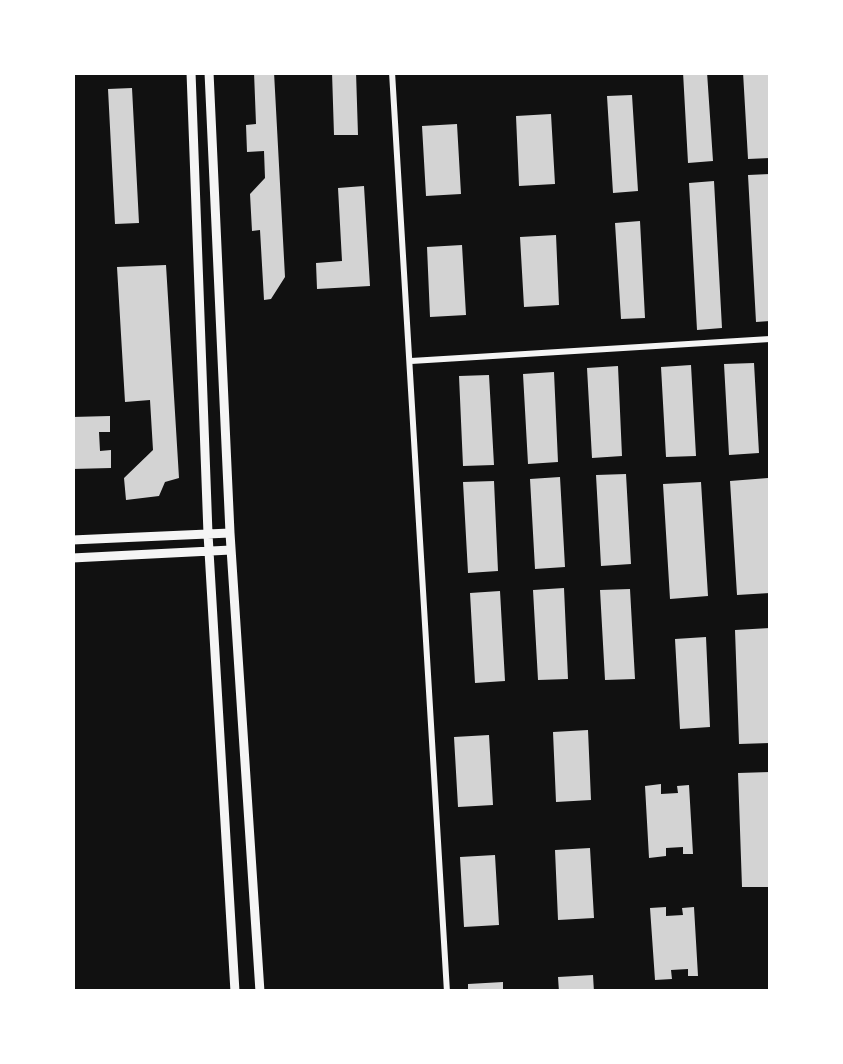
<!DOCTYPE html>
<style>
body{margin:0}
#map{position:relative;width:843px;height:1064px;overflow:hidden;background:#111;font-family:Bitter,serif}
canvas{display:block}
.frame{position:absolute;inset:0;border:75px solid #fff;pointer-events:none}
</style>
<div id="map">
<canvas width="843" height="1064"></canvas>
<div class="frame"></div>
</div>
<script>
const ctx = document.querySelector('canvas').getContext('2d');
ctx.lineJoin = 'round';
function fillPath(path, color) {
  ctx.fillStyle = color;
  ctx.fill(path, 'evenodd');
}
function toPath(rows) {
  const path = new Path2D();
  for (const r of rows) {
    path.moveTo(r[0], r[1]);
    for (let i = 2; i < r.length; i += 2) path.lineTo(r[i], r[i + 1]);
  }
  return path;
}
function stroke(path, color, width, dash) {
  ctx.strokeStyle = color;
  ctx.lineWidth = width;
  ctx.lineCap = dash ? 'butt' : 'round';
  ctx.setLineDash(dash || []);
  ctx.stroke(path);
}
const building = toPath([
 [254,72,274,72,285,277,271,299,264,300,260,230,252,231,250,194,265,178,264,151,247,152,246,125,256,124],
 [332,72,356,72,358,135,334,135],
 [683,72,707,72,713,161,688,163],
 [743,72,768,72,770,158,748,159],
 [132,88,139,223,115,224,108,89],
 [632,95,638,191,613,193,607,96],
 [551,114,555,184,519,186,516,116],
 [457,124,461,194,426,196,422,126],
 [770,174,770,321,756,322,748,175],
 [714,181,722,328,697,330,689,183],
 [364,186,370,286,317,289,316,263,342,261,338,188],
 [640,221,645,318,621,319,615,223],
 [556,235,559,305,524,307,520,237],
 [462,245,466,315,430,317,427,247],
 [166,265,179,478,165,482,159,496,126,500,124,478,153,450,150,400,125,402,117,267],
 [754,363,759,453,729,455,724,364],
 [691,365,696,456,666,457,661,367],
 [618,366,622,456,592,458,587,368],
 [554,372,558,462,528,464,523,374],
 [489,375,494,465,463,466,459,376],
 [110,416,110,432,99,432,100,451,111,450,111,468,72,469,72,417],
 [626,474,631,564,601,566,596,475],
 [560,477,565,567,535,569,530,479],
 [768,478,770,593,737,595,730,481],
 [494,481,498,571,468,573,463,482],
 [701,482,708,596,670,599,663,484],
 [564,588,568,679,538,680,533,590],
 [630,589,635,679,605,680,600,590],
 [500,591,505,681,475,683,470,593],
 [770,628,770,743,739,744,735,630],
 [706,637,710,727,680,729,675,639],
 [588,730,591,800,556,802,553,732],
 [489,735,493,805,458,807,454,737],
 [770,772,770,887,742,887,738,773],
 [661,784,661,794,678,793,677,786,689,785,693,854,683,854,683,847,666,848,666,856,649,858,645,786],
 [590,848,594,918,558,920,555,850],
 [495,855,499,925,464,927,460,857],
 [666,907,666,916,683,915,682,908,694,907,698,976,688,976,688,969,671,970,672,979,655,980,650,908],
 [593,975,594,992,559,992,558,977],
 [503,982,503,992,468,992,468,984]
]);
const minor = toPath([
 [392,72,447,992],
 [411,361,770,339]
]);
const secondary = toPath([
 [191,72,208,534,235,992],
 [209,72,230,533,260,992],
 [72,540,230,533],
 [72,558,231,550]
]);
fillPath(building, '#d3d3d3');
stroke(minor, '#f5f5f5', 6);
stroke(secondary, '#f5f5f5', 9);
</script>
